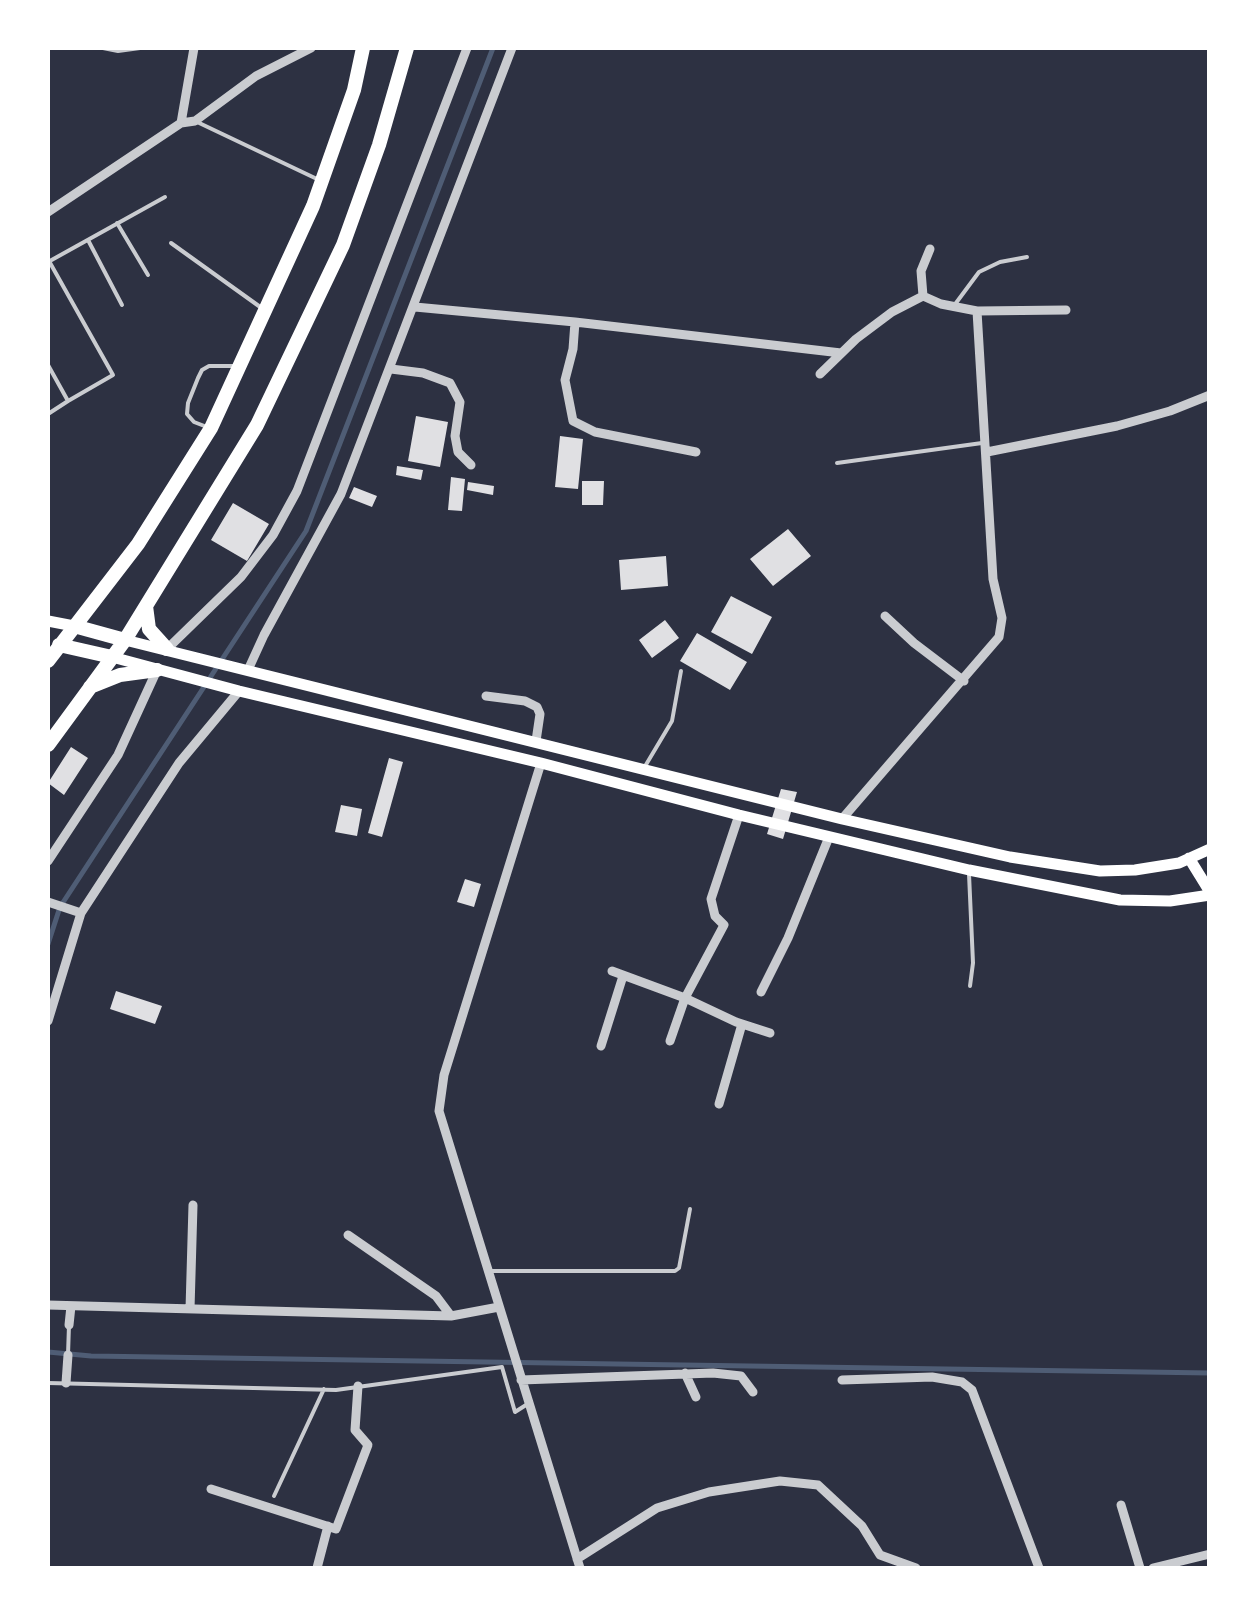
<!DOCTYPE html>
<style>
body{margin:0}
#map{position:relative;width:1257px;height:1616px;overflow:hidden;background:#2d3142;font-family:Manrope,sans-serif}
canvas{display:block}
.frame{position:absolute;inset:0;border:50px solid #fff;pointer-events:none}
</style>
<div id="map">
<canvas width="1257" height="1616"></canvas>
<div class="frame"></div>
</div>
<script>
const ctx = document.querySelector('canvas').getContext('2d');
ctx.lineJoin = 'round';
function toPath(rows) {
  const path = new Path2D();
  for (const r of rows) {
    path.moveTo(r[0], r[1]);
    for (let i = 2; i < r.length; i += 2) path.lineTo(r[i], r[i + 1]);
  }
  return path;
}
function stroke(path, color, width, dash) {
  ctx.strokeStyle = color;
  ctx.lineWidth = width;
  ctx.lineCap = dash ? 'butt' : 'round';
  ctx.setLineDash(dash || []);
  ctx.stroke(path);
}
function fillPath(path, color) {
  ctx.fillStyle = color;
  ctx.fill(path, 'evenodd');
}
const stream = toPath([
 [48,944,60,907,306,531,493,48],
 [48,1352,91,1356,1210,1373]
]);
const building = toPath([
 [416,416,448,422,440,467,408,461],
 [560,436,583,439,578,489,555,487],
 [397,466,423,470,421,480,396,475],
 [451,477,465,479,462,511,448,510],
 [582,481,604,481,603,505,582,505],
 [468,482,494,486,493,495,467,490],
 [354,487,377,496,372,507,349,498],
 [233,503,269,524,247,561,211,540],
 [788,529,811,556,773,586,750,559],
 [666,556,668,586,621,590,619,560],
 [731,596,772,617,752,654,711,632],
 [665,620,679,638,652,658,639,640],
 [697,633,747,662,730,690,680,661],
 [71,747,88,758,64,795,48,783],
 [389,758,403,762,382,837,368,833],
 [781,789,797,792,783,839,767,834],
 [341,805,362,809,357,836,335,832],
 [465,879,481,884,474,907,457,902],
 [116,991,162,1006,155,1024,110,1009]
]);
const service = toPath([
 [103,48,118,51,140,48],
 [195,121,317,179],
 [117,223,148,275],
 [88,240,122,305],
 [171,243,263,309],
 [48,262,165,197],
 [953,307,979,272,1000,262,1027,257],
 [48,365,68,401,113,375,49,261],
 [48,414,68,401],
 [207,427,194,422,187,414,188,403,198,378,202,370,209,366,235,366],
 [837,463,982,443],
 [644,768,672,721,681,671],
 [969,874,973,963,970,986],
 [488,1271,675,1271,679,1268,690,1209],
 [68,1355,69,1325],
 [48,1383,336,1390,502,1367,515,1412,526,1405],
 [274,1496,324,1389]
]);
const minor = toPath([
 [181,123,194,48],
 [48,212,181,123,195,121,256,76,311,48],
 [923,296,921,271,930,249],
 [415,307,575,322,573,349,565,380,573,421,595,432,696,452],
 [575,322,841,353],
 [391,369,423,373,450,383,460,402,455,436,458,452,471,465],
 [820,374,856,339,892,312,923,296,941,304,977,311,1066,310],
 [987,452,1117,426,1170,411,1210,395],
 [885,616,914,643,964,681],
 [167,649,241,577,273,535,297,491,467,48],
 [248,670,264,635,341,494,512,48],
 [486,696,525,701,537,707,540,714,536,741],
 [541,763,444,1075,439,1111,580,1568],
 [739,815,711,899,715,916,724,925,685,998,736,1022,770,1033],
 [842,819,999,637,1002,618,993,579,977,311],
 [48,861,118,755,157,670],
 [48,902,81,913],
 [612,971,685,998,670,1041],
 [761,992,788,938,829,837],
 [48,1021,81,913,179,763,239,691],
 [601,1046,623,976],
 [719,1104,742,1024],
 [348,1235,436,1296,451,1316],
 [48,1305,451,1316,499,1307],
 [190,1309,193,1205],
 [69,1325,71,1306],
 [685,1373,696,1397],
 [521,1380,713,1373,741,1376,753,1392],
 [842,1380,932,1377,962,1382,972,1390,1039,1568],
 [66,1383,68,1355],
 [211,1489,336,1529,368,1445,355,1430,358,1386],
 [1121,1505,1140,1568],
 [577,1559,657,1508,709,1492,780,1481,818,1485,862,1526,880,1555,916,1568],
 [317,1568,328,1526],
 [1153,1568,1210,1554]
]);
const secondary = toPath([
 [48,621,74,626],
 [125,640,842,819,1010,857,1100,871,1135,870,1179,863,1210,849],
 [112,657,239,691,541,763,739,815,969,870,1120,900,1170,901,1210,895],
 [1189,858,1210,892]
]);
const trunk = toPath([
 [146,606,149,629,167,649],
 [74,626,125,640],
 [59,645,112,657],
 [48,661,138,544,211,428,313,206,354,90,363,48],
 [90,687,120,675,157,670],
 [48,745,125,640,257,425,343,245,379,145,407,48]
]);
stroke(stream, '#4f5d75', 5);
fillPath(building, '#e0e0e3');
stroke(service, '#caccd0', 4);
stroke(minor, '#caccd0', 9);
stroke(secondary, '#fff', 11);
stroke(trunk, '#fff', 14);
</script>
